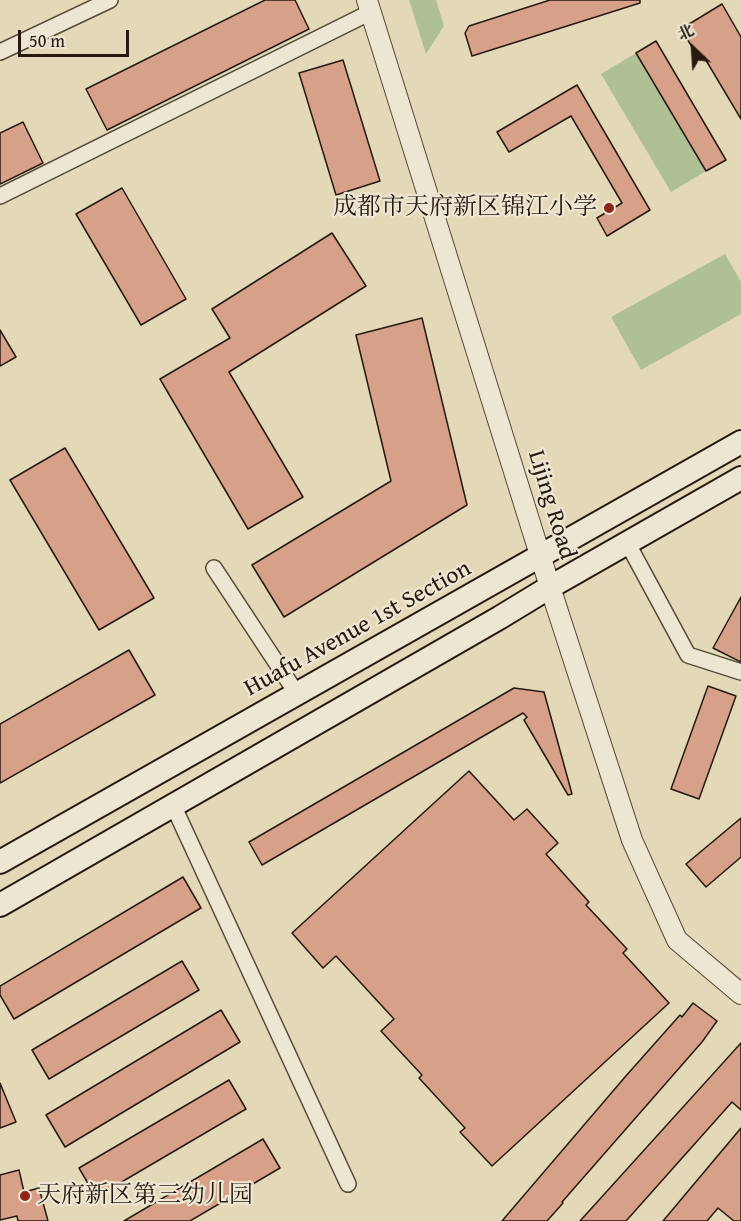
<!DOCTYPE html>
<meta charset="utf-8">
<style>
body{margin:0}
#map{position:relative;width:741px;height:1221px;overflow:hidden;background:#e3d9b9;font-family:"Gentium Book Plus","Noto Serif SC",serif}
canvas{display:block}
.north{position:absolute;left:663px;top:18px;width:60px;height:60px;-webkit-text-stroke:4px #ede6d2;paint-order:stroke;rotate:335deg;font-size:16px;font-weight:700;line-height:24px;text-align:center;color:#26190f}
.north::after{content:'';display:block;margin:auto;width:21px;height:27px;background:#26190f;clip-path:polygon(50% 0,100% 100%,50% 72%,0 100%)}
.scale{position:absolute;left:18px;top:30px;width:111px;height:27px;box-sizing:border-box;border:3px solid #26190f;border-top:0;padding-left:8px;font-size:18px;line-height:21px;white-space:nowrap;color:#26190f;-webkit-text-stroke:4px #ede6d2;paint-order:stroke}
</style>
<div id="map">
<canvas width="741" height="1221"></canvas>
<div class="north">北</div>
<div class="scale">50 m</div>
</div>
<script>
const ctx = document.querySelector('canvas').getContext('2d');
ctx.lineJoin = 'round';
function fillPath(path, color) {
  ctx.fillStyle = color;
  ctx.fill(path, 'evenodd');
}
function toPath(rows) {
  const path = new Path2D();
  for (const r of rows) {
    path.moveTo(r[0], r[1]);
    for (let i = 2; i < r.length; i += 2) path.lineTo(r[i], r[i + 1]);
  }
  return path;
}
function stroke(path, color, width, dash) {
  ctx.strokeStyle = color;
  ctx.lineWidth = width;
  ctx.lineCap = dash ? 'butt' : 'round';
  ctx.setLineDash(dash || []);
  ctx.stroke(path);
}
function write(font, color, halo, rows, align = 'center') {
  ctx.font = font + ' "Gentium Book Plus","Noto Serif SC",serif';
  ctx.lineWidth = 4.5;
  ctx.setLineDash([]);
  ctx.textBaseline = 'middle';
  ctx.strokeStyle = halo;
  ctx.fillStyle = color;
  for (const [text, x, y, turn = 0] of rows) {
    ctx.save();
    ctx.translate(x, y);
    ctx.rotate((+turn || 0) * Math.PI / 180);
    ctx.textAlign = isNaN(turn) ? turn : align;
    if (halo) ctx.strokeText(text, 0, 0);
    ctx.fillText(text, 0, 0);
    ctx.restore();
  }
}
const green = toPath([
 [409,0,436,0,444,26,426,54],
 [636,53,706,171,671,192,601,74],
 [725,254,741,282,741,314,641,370,611,317]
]);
const building = toPath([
 [265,0,295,0,309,29,107,130,86,89,265,0],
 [550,0,640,0,640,3,472,56,465,33,469,26,550,0],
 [722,4,741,37,741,119,704,57,700,60,681,29,722,4],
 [656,41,726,160,706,171,636,53,656,41],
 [343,60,380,181,336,195,299,73,343,60],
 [577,85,650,210,607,236,597,218,622,203,571,116,509,152,497,132,577,85],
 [23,122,43,163,0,184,0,133,23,122],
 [122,188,186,299,141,325,76,214,122,188],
 [332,233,366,286,229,372,303,497,248,529,160,379,230,338,212,309,332,233],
 [422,318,467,505,284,617,252,565,391,481,356,335,422,318],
 [0,330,16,357,0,366,0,330],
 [65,448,154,598,99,630,10,480,65,448],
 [741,597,741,662,713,648,741,597],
 [129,650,155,695,0,783,0,724,129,650],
 [708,686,736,696,699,799,671,789,708,686],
 [514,688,544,692,572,794,568,795,524,720,527,717,523,713,262,865,249,842,514,688],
 [469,771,514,820,527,809,558,843,546,854,589,902,586,905,627,949,623,953,669,1003,492,1166,460,1132,465,1128,419,1078,422,1075,381,1031,394,1019,336,956,323,968,292,933,469,771],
 [741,818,741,857,706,887,686,864,741,818],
 [183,877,201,908,14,1019,0,995,0,986,183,877],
 [182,961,199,990,49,1079,32,1050,182,961],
 [693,1003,717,1021,702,1042,562,1202,563,1203,547,1221,502,1221,625,1077,680,1015,682,1017,693,1003],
 [221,1010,240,1042,65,1147,46,1115,221,1010],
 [741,1043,741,1110,732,1102,626,1221,580,1221,741,1043],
 [229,1080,246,1109,96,1197,79,1168,229,1080],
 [0,1083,16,1122,0,1128,0,1083],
 [741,1128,741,1221,734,1221,718,1208,707,1221,663,1221,741,1128],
 [263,1139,280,1168,190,1221,124,1221,263,1139],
 [19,1170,24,1192,39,1188,48,1221,18,1221,17,1216,0,1220,0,1175,19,1170]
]);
const minor = toPath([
 [0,52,110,0],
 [0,196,371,12],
 [628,544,688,655,741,672],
 [214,568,297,694],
 [173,805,348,1184]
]);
const tertiary = toPath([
 [367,0,550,587,632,840,677,940,741,994]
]);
const secondary = toPath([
 [0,862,741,442],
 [0,905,499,618,550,587,741,478]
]);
const markers = [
 [609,208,6,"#8f2418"],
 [25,1196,6,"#8f2418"]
];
const poiNames = [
 ["成都市天府新区锦江小学",597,208],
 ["天府新区第三幼儿园",37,1196,"left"]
];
const streetNames = [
 ["Lijing Road",551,505,73],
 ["Huafu Avenue 1st Section",358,629,-29]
];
fillPath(green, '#aec094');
fillPath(building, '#d7a189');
stroke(building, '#26190f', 1.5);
stroke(minor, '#55493a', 18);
stroke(tertiary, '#55493a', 22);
stroke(secondary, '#26190f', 26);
stroke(minor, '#ede6d2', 15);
stroke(tertiary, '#ede6d2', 20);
stroke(secondary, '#ede6d2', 22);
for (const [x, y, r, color] of markers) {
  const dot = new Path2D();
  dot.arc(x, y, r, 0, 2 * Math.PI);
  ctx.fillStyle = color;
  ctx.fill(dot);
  stroke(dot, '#ede6d2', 2);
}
write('24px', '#26190f', '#ede6d2', poiNames, 'right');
write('24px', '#26190f', '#ede6d2', streetNames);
</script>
